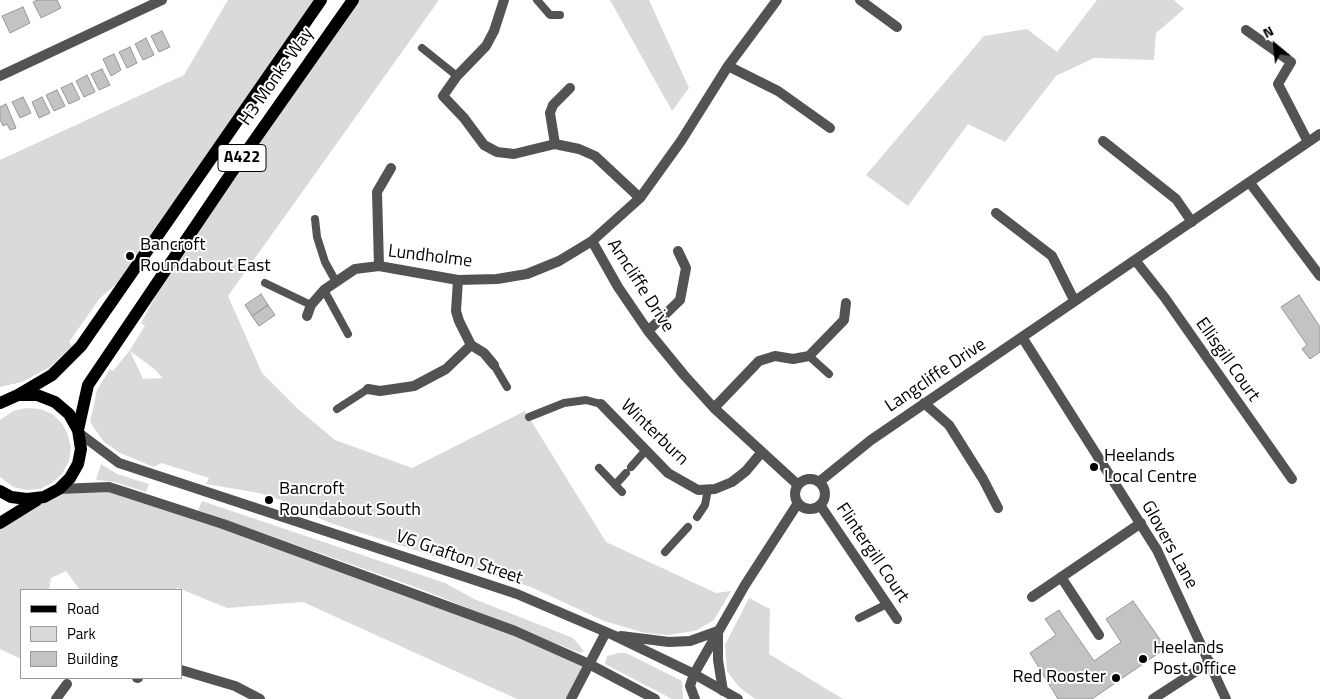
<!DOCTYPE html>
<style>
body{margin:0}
#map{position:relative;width:1320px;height:699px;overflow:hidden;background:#fff;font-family:"Titillium Web",sans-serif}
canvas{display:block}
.legend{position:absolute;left:20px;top:589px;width:162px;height:90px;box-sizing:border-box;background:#fff;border:1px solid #999;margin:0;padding:6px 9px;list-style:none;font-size:15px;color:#000}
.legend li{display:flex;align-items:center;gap:10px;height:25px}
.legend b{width:25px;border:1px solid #999}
.north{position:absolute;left:1250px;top:20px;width:50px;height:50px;-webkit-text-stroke:4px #fff;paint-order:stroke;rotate:332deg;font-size:14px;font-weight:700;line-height:20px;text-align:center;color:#000}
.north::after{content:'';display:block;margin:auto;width:18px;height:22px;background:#000;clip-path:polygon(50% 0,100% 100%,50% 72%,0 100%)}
</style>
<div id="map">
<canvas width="1320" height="699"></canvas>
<ul class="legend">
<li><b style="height:6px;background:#000"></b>Road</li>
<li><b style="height:14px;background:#dadada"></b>Park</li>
<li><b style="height:14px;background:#c3c3c3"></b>Building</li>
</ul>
<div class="north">N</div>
</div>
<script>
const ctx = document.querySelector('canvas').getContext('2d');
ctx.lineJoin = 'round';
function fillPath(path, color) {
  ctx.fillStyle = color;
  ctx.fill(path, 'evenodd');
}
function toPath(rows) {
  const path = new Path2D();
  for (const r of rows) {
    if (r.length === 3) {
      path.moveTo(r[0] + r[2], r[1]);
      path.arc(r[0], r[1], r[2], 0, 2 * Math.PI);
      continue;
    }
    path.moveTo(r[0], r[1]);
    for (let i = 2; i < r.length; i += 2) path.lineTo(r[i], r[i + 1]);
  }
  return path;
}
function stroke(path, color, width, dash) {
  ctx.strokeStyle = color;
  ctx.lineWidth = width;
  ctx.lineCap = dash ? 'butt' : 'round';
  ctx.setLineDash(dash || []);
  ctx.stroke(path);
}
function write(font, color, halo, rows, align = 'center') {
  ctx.font = font + ' "Titillium Web",sans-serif';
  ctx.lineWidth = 4;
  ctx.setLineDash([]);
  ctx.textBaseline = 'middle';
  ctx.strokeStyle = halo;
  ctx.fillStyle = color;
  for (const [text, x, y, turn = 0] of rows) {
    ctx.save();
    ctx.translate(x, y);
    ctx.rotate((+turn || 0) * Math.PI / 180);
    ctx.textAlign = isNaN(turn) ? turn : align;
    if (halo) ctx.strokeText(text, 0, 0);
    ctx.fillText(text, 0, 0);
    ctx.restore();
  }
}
const green = toPath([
 [228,0,318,0,136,267,100,298,69,342,72,346,50,367,22,382,0,387,0,160,184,75],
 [353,0,439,0,228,296,262,373,298,409,335,440,412,468,525,411,606,542,716,593,731,591,714,620,695,631,667,635,645,633,604,621,531,587,330,523,281,500,259,493,206,484,209,478,161,463,154,467,120,453,104,442,90,422,97,390,110,369,113,371,130,350,145,326,141,323,186,240],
 [130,351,153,368,163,378,143,379],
 [610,0,649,0,689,88,672,111],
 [1097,0,1174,0,1184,9,1156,33,1154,60,1094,58,1056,76,1005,142,968,124,908,206,866,175,984,36,1027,29,1057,52],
 [26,408,40,409,52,414,62,423,68,435,71,448,69,461,62,474,52,483,40,489,26,490,13,487,0,477,0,420,13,411],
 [101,464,117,474,149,484,146,492,114,482,96,480],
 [109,487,223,524,589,664,571,699,517,699,303,602,227,608,178,588,173,590,80,590,66,571,51,578,49,590,21,590,21,659,0,649,0,523,59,489],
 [202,501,445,583,474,599,573,638,584,651,580,653,418,588,198,510],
 [749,598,770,609,769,654,843,699,755,699,739,687,727,671,725,645],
 [619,653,626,653,682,681,683,699,672,699,605,664,607,656]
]);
const building = toPath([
 [37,0,57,0,61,8,41,18,33,2,37,0],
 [23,7,30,23,10,33,2,16,23,7],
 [162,31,170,47,159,52,151,36,162,31],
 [146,38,154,55,143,60,135,44,146,38],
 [130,47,137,63,127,68,119,52,130,47],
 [114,54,121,70,111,76,103,59,114,54],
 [102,69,110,85,99,90,91,74,102,69],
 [87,75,95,92,84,97,76,81,87,75],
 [72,83,80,99,69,104,61,88,72,83],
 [57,90,65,106,54,111,46,95,57,90],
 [23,97,31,113,20,118,12,102,23,97],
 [42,97,50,113,39,118,32,102,42,97],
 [6,104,16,128,10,130,7,124,3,126,0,119,0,107,6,104],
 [261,294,268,305,252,316,245,305,261,294],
 [1299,295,1320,327,1320,352,1310,359,1302,349,1307,345,1281,307,1299,295],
 [268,305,275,315,259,326,252,316,268,305],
 [1133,601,1166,648,1092,699,1058,699,1030,653,1056,635,1045,619,1059,610,1094,661,1121,642,1106,619,1133,601]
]);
const service = toPath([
 [537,0,550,15,560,15],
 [422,48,457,76],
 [315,219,317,237,325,262,335,280],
 [265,283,311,305],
 [324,290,348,334],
 [809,356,829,374],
 [494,365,507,387],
 [337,409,368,389],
 [529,417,564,403,586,400,601,404],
 [631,467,646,450],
 [599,468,622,492],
 [615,485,626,473],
 [697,517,705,505,708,489],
 [665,552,688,527],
 [859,618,887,604]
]);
const minor = toPath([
 [504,0,494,31,486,46,457,76,443,96,464,118,484,145,497,152,514,154,555,144,579,149,595,156,640,198],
 [777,0,728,66,681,141,640,198,592,241,618,287,648,331,684,375,714,408,798,485],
 [860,0,897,27],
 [1246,30,1291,62,1278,84,1308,142],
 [728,66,778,91,830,128],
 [0,76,162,0],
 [1103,141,1176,199,1192,222],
 [555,144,550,113,553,105,570,88],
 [1250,183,1320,276],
 [996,213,1052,256,1074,300],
 [1135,260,1165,298,1292,479],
 [379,266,377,192,391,168],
 [307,316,311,305,324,290,355,269,379,266,458,280,497,279,527,274,559,261,592,241],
 [648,331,680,300,686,268,678,251],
 [1022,337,1157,550,1226,699],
 [471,345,484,353,494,365],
 [368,389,380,391,414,386,446,369,471,345,459,321,456,311,458,280],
 [924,403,949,425,983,479,998,508],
 [601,404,668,473,698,490,715,489,732,482,746,471,761,453],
 [714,408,759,361,775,356,793,359,809,356,844,320,846,303],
 [810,494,15],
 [819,482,871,440,1320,134],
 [820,505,897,619],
 [1061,577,1099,635],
 [1032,597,1141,523],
 [718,632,718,660,723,691],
 [181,670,235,686,260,699],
 [694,674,745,585,798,503],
 [137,678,138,678],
 [56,699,67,684],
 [1153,699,1210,662]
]);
const tertiary = toPath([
 [79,433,119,463,517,594,613,635,694,674,738,699],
 [59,489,109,487,223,524,515,631,589,664,655,699],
 [621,636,669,642,690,641,718,631],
 [694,674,690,686,695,699],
 [571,699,606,632]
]);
const primary = toPath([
 [18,395,52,375,81,346,321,0],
 [0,403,18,395,37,395,55,402,69,414,78,430,81,449,78,464,70,478,59,489,44,497,27,499,11,497,0,491],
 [78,430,88,385,232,172,353,0],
 [0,523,37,500]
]);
const markers = [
 [130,256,5,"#000"],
 [1094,467,5,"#000"],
 [269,500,5,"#000"],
 [1143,659,5,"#000"],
 [1116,678,5,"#000"]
];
const shields = [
 [242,158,48]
];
const shieldNames = [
 ["A422",242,158]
];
const streetNames = [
 ["H3 Monks Way",277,77,-55],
 ["Lundholme",430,257,7],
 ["Arncliffe Drive",640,286,57],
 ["Ellisgill Court",1227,360,55],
 ["Langcliffe Drive",936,376,-34],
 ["Winterburn",654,433,44],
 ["Glovers Lane",1169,545,61],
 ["Flintergill Court",872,553,56],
 ["V6 Grafton Street",459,558,19]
];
const poiNames = [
 ["Bancroft",140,246],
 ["Roundabout East",140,267],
 ["Heelands",1104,457],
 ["Local Centre",1104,478],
 ["Bancroft",279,490],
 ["Roundabout South",279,511],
 ["Heelands",1153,649],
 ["Post Office",1153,670],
 ["Red Rooster",1106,678,"right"]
];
fillPath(green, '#dadada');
fillPath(building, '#c3c3c3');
stroke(building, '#979797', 1);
stroke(service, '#535353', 8);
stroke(minor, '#535353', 10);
stroke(tertiary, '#535353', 10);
stroke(primary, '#000', 12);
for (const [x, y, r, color] of markers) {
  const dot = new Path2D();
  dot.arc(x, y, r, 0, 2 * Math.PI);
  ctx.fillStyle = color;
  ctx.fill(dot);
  stroke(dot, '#fff', 2);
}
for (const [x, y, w] of shields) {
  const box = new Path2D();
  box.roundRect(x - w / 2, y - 13.5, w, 27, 4);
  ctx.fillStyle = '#fff';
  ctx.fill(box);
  stroke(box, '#000', 1);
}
write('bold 16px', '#000', null, shieldNames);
write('18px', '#000', '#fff', streetNames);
write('18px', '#000', '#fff', poiNames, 'left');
</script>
